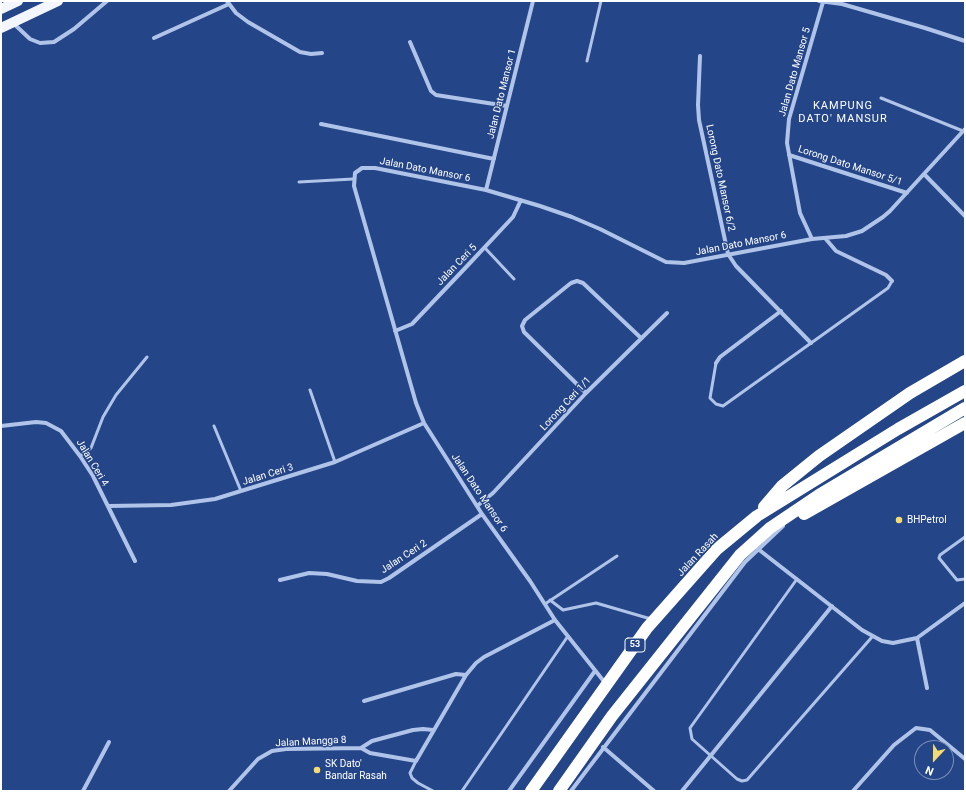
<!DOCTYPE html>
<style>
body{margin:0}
#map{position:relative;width:966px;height:792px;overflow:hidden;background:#244588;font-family:Roboto,sans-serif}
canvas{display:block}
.frame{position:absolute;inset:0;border:2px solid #fff;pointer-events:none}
.north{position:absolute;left:914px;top:740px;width:40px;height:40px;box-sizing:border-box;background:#244588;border:1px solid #7c8fb8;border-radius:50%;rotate:202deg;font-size:11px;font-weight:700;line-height:16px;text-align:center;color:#fff}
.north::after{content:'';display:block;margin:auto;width:14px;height:18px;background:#f4dc74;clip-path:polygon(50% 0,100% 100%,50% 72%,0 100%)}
</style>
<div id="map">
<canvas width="966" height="792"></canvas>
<div class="frame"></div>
<div class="north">N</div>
</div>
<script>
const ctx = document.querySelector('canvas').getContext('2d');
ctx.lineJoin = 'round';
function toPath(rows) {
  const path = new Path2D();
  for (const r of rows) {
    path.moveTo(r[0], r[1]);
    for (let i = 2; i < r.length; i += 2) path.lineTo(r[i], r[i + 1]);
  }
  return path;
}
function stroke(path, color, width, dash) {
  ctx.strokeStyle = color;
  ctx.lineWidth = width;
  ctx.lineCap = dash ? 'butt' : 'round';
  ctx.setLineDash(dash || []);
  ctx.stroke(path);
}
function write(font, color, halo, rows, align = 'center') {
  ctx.font = font + ' Roboto,sans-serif';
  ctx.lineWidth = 3;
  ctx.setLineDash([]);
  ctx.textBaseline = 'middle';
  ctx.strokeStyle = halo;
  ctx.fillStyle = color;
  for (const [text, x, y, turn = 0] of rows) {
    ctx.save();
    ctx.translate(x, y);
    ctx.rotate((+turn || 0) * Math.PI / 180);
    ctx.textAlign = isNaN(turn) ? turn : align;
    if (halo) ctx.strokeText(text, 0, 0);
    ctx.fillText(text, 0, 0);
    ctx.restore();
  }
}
const lane = toPath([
 [587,61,601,1],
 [881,98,963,131],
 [299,182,353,179],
 [485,248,514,279],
 [716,363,710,398,716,404,723,406,888,288,892,281],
 [310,390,335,462],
 [214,426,241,491],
 [80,456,91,448,103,417,116,395,147,357],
 [965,537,940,555,939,558,957,580,965,579],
 [797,579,690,728,692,739,737,779,742,781,747,780,872,637],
 [550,600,563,610,596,603,651,619],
 [545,604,617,556],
 [416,761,410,773,412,778,418,783,433,791],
 [462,791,568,636]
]);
const street = toPath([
 [227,1,236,13,248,22,300,52,311,54,322,53],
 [819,1,842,4,925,28,965,41],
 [13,23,30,39,40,43,54,42,74,29,107,1],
 [154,38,229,4],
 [410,42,431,91,436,95,507,106],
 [700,56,698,105,699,120,728,254,736,266,811,343],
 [321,124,494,159],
 [789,155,907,193],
 [924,174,965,216],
 [486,190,533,1],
 [825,238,836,251,886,275,892,281],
 [812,239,800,213,787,143,789,119,823,2],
 [395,331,412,324,469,264,513,217,521,200],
 [716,363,720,357,781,311],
 [586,393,524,332,522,326,525,320,571,283,577,281,583,283,641,338],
 [1,426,36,422,46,423,61,431,80,456,93,476,135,561],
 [108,506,171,505,215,499,335,462,424,423],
 [477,506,493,493,586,393,667,313],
 [758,549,862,630,882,641,893,643,917,638,965,603],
 [280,580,309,573,327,574,357,581,381,582,389,578,482,514],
 [917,638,927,688],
 [606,684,555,620,530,581,482,514,424,423,416,403,354,186,355,173,362,168,375,168,486,190,540,206,572,217,600,229,666,262,684,263,812,239,846,236,862,231,883,217,890,211,965,129],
 [364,701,456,674,466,675],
 [433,730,423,729,413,730,372,741,361,748,370,753,416,761,466,675,476,663,484,657,555,620],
 [603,747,654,791],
 [83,791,109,742],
 [229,791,258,759,272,751,286,749,361,748],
 [509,791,595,671],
 [571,791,745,562,783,526],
 [682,791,832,606],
 [853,791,894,745,916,728,930,730,965,759]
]);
const primary = toPath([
 [1,9,18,1],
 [1,28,58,1]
]);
const highway = toPath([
 [764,507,782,486,819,456,910,393,965,361],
 [804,514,965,423],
 [531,791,647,628,717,549,757,516,898,429,965,391],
 [559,791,612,716,740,555,770,528,819,495,965,408]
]);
const markers = [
 [899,520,4,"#f4dc74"],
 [317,770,4,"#f4dc74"]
];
const shields = [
 [635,645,20]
];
const shieldNames = [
 ["53",635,645]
];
const streetNames = [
 ["Jalan Dato Mansor 5",795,72,-74],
 ["Jalan Dato Mansor 1",502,94,-76],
 ["Lorong Dato Mansor 5/1",850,166,18],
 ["Jalan Dato Mansor 6",425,170,11],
 ["Lorong Dato Mansor 6/2",720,178,78],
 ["Jalan Dato Mansor 6",741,244,-11],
 ["Jalan Ceri 5",457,265,-46],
 ["Lorong Ceri 1/1",566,404,-47],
 ["Jalan Ceri 4",92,463,59],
 ["Jalan Ceri 3",268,475,-17],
 ["Jalan Dato Mansor 6",479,493,56],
 ["Jalan Rasah",698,555,-47],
 ["Jalan Ceri 2",404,557,-33],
 ["Jalan Mangga 8",311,742,-3]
];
const poiNames = [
 ["BHPetrol",907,520],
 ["SK Dato'",325,764],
 ["Bandar Rasah",325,776]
];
const neighbourhoodNames = [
 ["KAMPUNG",843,106],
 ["DATO' MANSUR",843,119]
];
stroke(lane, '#b0c4e9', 3);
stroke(street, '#b0c4e9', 4);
stroke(primary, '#f3f6fe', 10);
stroke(highway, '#fff', 12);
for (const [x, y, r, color] of markers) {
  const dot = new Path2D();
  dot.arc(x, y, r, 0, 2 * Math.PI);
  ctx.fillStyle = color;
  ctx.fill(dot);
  stroke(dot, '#244588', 1.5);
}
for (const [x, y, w] of shields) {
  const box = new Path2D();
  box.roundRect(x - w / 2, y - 7, w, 14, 3);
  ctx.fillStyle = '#244588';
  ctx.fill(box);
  stroke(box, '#fff', 1);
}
write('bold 9px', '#fff', null, shieldNames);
write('10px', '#fff', '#244588', streetNames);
write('10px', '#fff', '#244588', poiNames, 'left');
ctx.letterSpacing = '1px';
write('11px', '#fff', '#244588', neighbourhoodNames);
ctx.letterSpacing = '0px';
</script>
